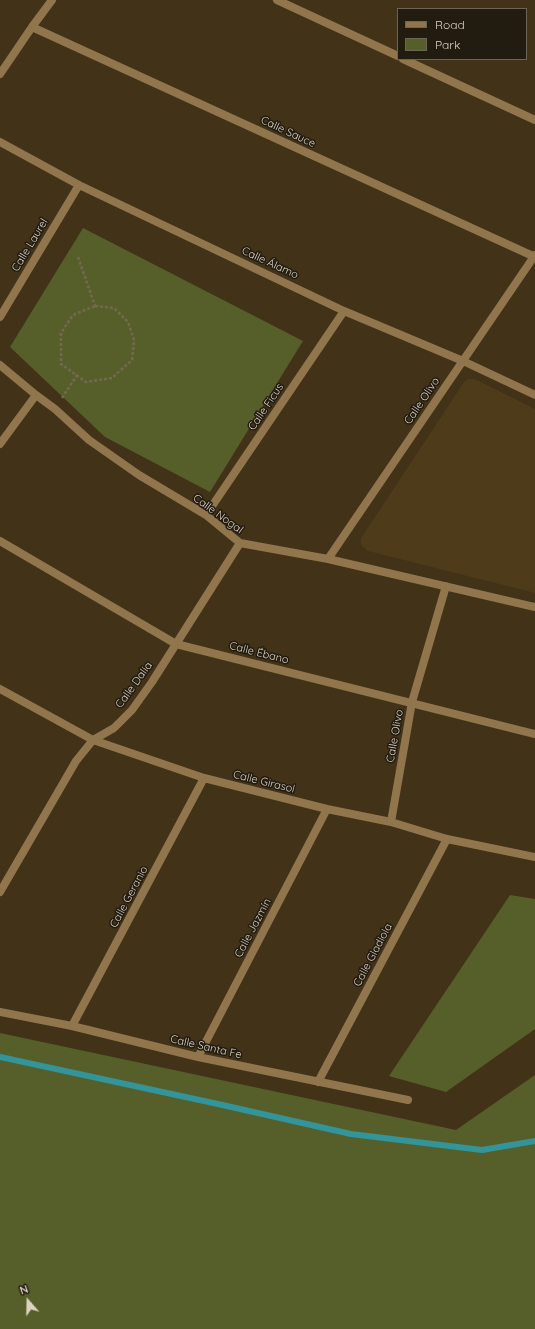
<!DOCTYPE html>
<meta charset="utf-8">
<style>
body{margin:0}
#map{position:relative;width:535px;height:1329px;overflow:hidden;background:#413218;font-family:Quicksand,sans-serif}
canvas{display:block}
.legend{position:absolute;left:397px;top:8px;width:130px;height:52px;box-sizing:border-box;background:#221b10;border:1px solid #6c6458;margin:0;padding:5px 7px;list-style:none;font-size:12px;color:#dbd2c3}
.legend li{display:flex;align-items:center;gap:8px;height:20px}
.legend b{width:20px;border:1px solid #6c6458}
.north{position:absolute;left:8px;top:1281px;width:40px;height:40px;-webkit-text-stroke:3px #221b10;paint-order:stroke;rotate:340deg;font-size:11px;font-weight:700;line-height:16px;text-align:center;color:#dbd2c3}
.north::after{content:'';display:block;margin:auto;width:14px;height:18px;background:#dbd2c3;clip-path:polygon(50% 0,100% 100%,50% 72%,0 100%)}
</style>
<div id="map">
<canvas width="535" height="1329"></canvas>
<ul class="legend">
<li><b style="height:5px;background:#91754c"></b>Road</li>
<li><b style="height:11px;background:#565f2a"></b>Park</li>
</ul>
<div class="north">N</div>
</div>
<script>
const ctx = document.querySelector('canvas').getContext('2d');
ctx.lineJoin = 'round';
function fillPath(path, color) {
  ctx.fillStyle = color;
  ctx.fill(path, 'evenodd');
}
function toPath(rows) {
  const path = new Path2D();
  for (const r of rows) {
    path.moveTo(r[0], r[1]);
    for (let i = 2; i < r.length; i += 2) path.lineTo(r[i], r[i + 1]);
  }
  return path;
}
function stroke(path, color, width, dash) {
  ctx.strokeStyle = color;
  ctx.lineWidth = width;
  ctx.lineCap = dash ? 'butt' : 'round';
  ctx.setLineDash(dash || []);
  ctx.stroke(path);
}
function write(font, color, halo, rows, align = 'center') {
  ctx.font = font + ' Quicksand,sans-serif';
  ctx.lineWidth = 3;
  ctx.setLineDash([]);
  ctx.textBaseline = 'middle';
  ctx.strokeStyle = halo;
  ctx.fillStyle = color;
  for (const [text, x, y, turn = 0] of rows) {
    ctx.save();
    ctx.translate(x, y);
    ctx.rotate((+turn || 0) * Math.PI / 180);
    ctx.textAlign = isNaN(turn) ? turn : align;
    if (halo) ctx.strokeText(text, 0, 0);
    ctx.fillText(text, 0, 0);
    ctx.restore();
  }
}
const built = toPath([
 [468,379,474,379,479,381,535,409,535,593,368,551,361,545,361,538,464,382]
]);
const green = toPath([
 [83,228,303,341,210,492,105,437,10,347],
 [510,895,535,899,535,1029,446,1092,389,1076],
 [0,1033,456,1130,535,1075,535,1329,0,1329]
]);
const stream = toPath([
 [0,1057,218,1104,351,1134,482,1150,535,1141]
]);
const path = toPath([
 [78,257,95,306],
 [95,306,114,308,128,322,134,340,132,360,112,378,86,382,61,364,61,333,73,315,95,306],
 [62,398,77,375]
]);
const minor = toPath([
 [277,0,398,56],
 [32,27,535,257],
 [403,59,535,120],
 [0,74,32,27,52,0],
 [0,142,79,185,344,311,463,361,535,395],
 [0,317,79,185],
 [0,365,36,395,55,409,89,440,139,475,206,515,240,543,328,559,535,607],
 [0,444,36,395],
 [206,515,344,311],
 [0,541,176,644,535,734],
 [328,559,535,255],
 [0,689,93,740,204,778,327,809,391,822,447,839,535,857],
 [391,822,412,702,446,586],
 [0,892,76,761,93,740,114,728,132,710,152,682,240,543],
 [0,1012,72,1026,198,1057,408,1100],
 [72,1026,204,778],
 [198,1057,327,809],
 [318,1082,447,839]
]);
const streetNames = [
 ["Calle Sauce",288,132,25],
 ["Calle Laurel",30,245,-59],
 ["Calle Álamo",270,263,25],
 ["Calle Olivo",422,401,-56],
 ["Calle Ficus",266,407,-56],
 ["Calle Nogal",218,514,36],
 ["Calle Ébano",259,653,14],
 ["Calle Dalia",134,685,-54],
 ["Calle Olivo",395,736,-80],
 ["Calle Girasol",264,782,14],
 ["Calle Geranio",129,897,-62],
 ["Calle Jazmín",253,928,-62],
 ["Calle Gladiola",373,955,-62],
 ["Calle Santa Fe",206,1047,13]
];
fillPath(built, '#4e3b1a');
fillPath(green, '#565f2a');
stroke(stream, '#339499', 6);
stroke(path, '#756852', 2.5, [3, 2]);
stroke(minor, '#91754c', 8);
write('11px', '#dbd2c3', '#221b10', streetNames);
</script>
